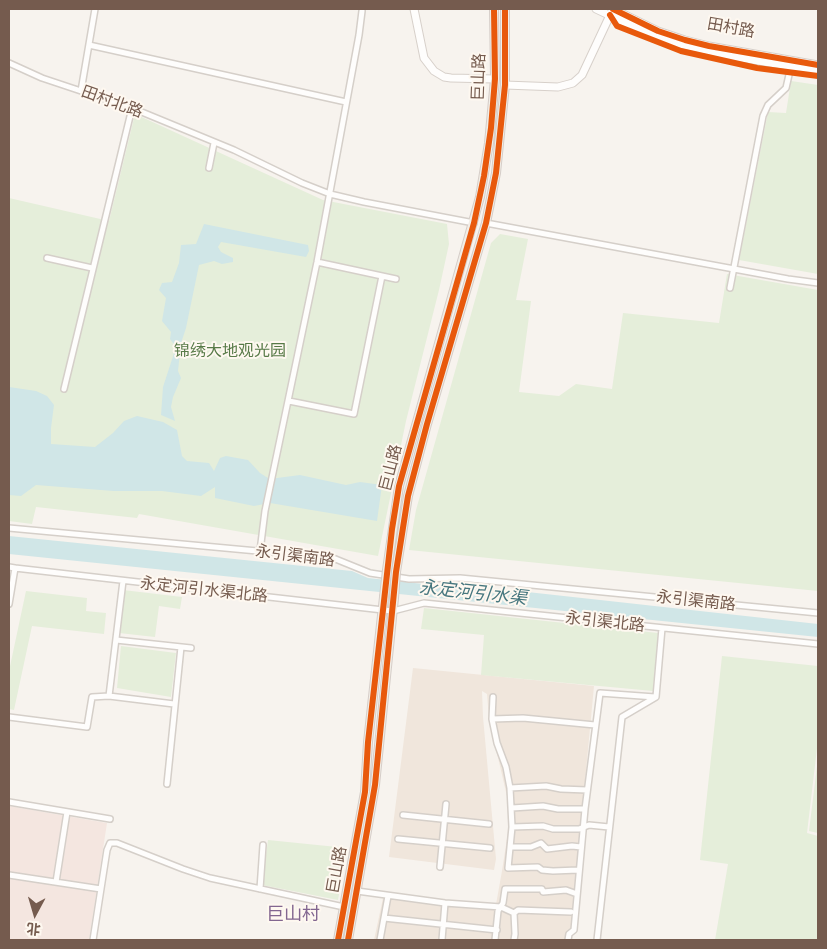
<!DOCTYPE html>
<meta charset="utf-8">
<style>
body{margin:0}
#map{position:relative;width:827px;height:949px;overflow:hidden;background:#f7f3ee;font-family:Inter,"Noto Sans SC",sans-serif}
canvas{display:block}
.frame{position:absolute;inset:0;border:10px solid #755b4e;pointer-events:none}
.north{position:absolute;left:10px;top:889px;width:50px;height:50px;-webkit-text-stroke:4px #fef8f0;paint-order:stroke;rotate:186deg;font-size:14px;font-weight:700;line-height:20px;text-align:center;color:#755b4e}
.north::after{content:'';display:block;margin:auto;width:18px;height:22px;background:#755b4e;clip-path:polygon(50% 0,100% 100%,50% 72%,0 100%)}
</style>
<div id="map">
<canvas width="827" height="949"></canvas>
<div class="frame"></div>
<div class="north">北</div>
</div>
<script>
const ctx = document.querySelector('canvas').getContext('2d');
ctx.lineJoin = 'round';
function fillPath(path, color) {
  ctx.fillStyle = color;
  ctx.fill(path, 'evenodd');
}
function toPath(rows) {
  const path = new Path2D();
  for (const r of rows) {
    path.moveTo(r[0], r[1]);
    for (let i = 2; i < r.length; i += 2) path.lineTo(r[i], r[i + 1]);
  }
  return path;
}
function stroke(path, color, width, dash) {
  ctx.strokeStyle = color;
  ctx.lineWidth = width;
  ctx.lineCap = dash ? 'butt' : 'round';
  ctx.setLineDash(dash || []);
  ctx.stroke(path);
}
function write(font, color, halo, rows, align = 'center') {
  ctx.font = font + ' Inter,"Noto Sans SC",sans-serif';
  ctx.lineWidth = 4;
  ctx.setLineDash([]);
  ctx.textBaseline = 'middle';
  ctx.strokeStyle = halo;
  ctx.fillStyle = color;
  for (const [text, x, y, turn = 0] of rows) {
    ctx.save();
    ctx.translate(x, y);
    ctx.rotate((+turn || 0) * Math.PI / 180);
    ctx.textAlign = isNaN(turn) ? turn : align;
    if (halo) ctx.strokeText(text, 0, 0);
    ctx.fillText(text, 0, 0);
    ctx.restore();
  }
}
const residential = toPath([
 [413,668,594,686,570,940,374,940,383,898,495,910,502,871,508,832,509,805,489,719,487,694,482,691,483,717,496,859,494,870,389,857]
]);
const commercial = toPath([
 [9,806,107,823,89,940,9,940]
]);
const green = toPath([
 [791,81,818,85,818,274,739,260,768,112,786,113],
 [135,114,323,200,447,224,449,244,439,290,406,421,378,556,139,514,137,518,36,507,32,524,9,521,9,198,109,221],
 [500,234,528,239,516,300,531,301,519,392,559,396,576,384,612,389,623,313,719,323,727,274,818,290,818,591,409,550,416,510,491,243],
 [123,590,182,597,180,609,159,606,155,637,119,633],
 [26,591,87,598,86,611,106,613,104,634,32,626,14,710,9,709,9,671],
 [424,608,658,633,653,691,481,675,484,635,421,629],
 [121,646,176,653,171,697,117,688],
 [722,656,818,666,818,740,807,833,818,836,818,940,715,940,728,864,700,860],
 [818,758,818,833,809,831],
 [268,840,347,848,338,900,262,885]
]);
const water = toPath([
 [204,224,308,245,309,251,306,257,221,242,218,247,221,252,233,258,233,262,222,264,214,261,199,265,186,328,181,343,178,371,181,378,173,397,171,407,175,421,161,415,163,387,176,347,170,339,171,332,162,321,166,298,159,290,162,283,172,282,179,263,181,245,196,244],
 [9,387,36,391,47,396,54,405,51,428,51,444,95,447,113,433,124,421,137,416,163,422,177,430,182,456,187,461,209,463,214,471,220,458,226,456,248,460,260,473,268,478,277,478,300,475,346,485,360,482,382,485,377,521,270,503,254,506,215,498,215,487,201,496,162,491,114,491,36,485,21,496,9,495],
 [9,536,352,571,368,578,452,587,473,586,818,624,818,637,9,554]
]);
const minor = toPath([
 [89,45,346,102],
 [9,63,42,78,132,108,234,150,302,183,330,194,364,202,474,223],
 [81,91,95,9],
 [209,168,214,143],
 [486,223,788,279,818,283],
 [47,258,92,268],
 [317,262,396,279],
 [730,288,763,116,768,105,786,88,791,66],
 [64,389,132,108],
 [289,401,354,414,382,276],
 [9,528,333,558,370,573,409,579,460,578,818,613],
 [260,551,265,511,317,262,359,35,362,11],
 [9,567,15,568,9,604],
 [15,568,383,610,393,611,424,603,818,644],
 [116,640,191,648],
 [109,696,123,581],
 [493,697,492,719,497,743,506,767,510,788,512,827,508,868,538,867,542,870,553,871,578,870],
 [9,717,87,727,92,697,109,696,174,704],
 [492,719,523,718,595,725],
 [167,784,181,647],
 [510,788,546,786,561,789,587,790],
 [9,802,110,819],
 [512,808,543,806,558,809,585,809],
 [403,815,489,824],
 [512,827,543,826,553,829,579,829,589,825,609,827],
 [398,839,490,848],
 [510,847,531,847,541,843,547,849,572,846,581,847],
 [440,867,446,804],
 [9,875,101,889],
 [56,882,67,812],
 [260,889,263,845],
 [357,891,445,903,501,907,514,913],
 [384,918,497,930],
 [93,940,107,850,110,843,117,843,183,869,210,878,344,907],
 [380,940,388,896],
 [442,940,445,903],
 [495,940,498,911,503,903,505,889,542,889,543,892,566,890,577,894],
 [514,940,515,934,514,913,518,910,571,912],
 [568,940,569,934,574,930,585,809,600,693,655,697],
 [597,940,622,717,656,697,662,628]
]);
const secondary = toPath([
 [414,9,424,58,434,71,444,77,451,78,495,79],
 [596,9,643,31,675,43,735,57,818,71],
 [613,9,658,31,685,40,709,46,818,65],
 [505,85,558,87,573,83,582,75,612,11]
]);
const primary = toPath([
 [387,570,399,486,480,197,489,143,495,79,494,9],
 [396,572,408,496,427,424,486,223,496,173,505,85,505,9],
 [338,940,365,792,368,742,384,597],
 [348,940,375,785,394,598]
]);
const primaryBridge = toPath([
 [384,597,387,570],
 [394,598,396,572]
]);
const cycleway = toPath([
 [613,9,658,31,685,40,709,46,818,65],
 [610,15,617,26,681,51,757,68,818,76],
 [338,940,365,792,368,742,383,610,392,529,399,486,474,223,484,176,491,128,495,79,494,9],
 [348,940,375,785,396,572,408,496,427,424,486,223,496,173,505,85,505,9]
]);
const streetNames = [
 ["田村路",731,28,10],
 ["巨山路",479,77,-88],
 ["田村北路",112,102,20],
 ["巨山路",391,468,-76],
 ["永引渠南路",295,556,7],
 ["永定河引水渠北路",204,590,6],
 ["永引渠南路",696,601,6],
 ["永引渠北路",605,622,6],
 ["巨山路",337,870,-80]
];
const parkNames = [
 ["锦绣大地观光园",230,351]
];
const waterNames = [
 ["永定河引水渠",473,593,6]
];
const neighbourhoodNames = [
 ["巨山村",293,915]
];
fillPath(residential, '#f0e6dc');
fillPath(commercial, '#f4e6e0');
fillPath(green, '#e5eeda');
fillPath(water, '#d0e6e7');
stroke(minor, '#d5cfc9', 8);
stroke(secondary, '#d7d0ca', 9);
stroke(primary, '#d5cdc8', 10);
stroke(minor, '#fefdfc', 5);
stroke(secondary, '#fefdfc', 7);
stroke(primary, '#f2eee7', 8);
stroke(primaryBridge, '#d5cdc8', 10, []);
stroke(primaryBridge, '#f2eee7', 8);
stroke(cycleway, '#e8590c', 6);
write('16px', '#755b4e', '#fef8f0', streetNames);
write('16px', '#577a47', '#fef8f0', parkNames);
write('italic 18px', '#46777f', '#fef8f0', waterNames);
write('18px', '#826690', '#fef8f0', neighbourhoodNames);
</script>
